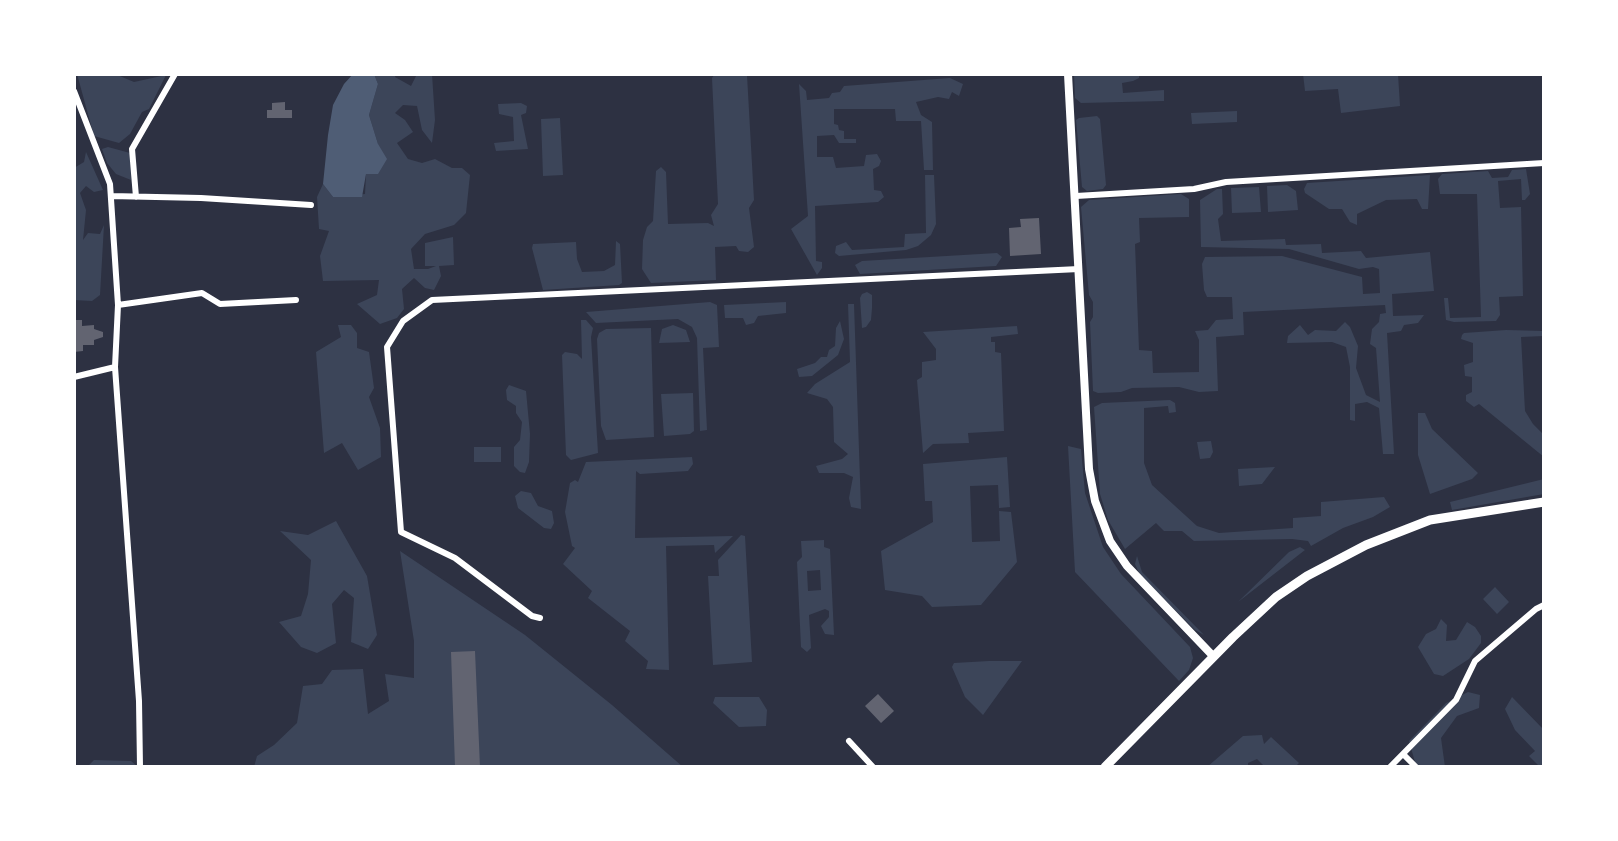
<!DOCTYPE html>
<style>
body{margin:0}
#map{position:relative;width:1618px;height:841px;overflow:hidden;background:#2d3142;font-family:Roboto,sans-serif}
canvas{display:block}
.frame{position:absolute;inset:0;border:76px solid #fff;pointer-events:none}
</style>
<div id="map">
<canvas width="1618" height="841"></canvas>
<div class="frame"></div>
</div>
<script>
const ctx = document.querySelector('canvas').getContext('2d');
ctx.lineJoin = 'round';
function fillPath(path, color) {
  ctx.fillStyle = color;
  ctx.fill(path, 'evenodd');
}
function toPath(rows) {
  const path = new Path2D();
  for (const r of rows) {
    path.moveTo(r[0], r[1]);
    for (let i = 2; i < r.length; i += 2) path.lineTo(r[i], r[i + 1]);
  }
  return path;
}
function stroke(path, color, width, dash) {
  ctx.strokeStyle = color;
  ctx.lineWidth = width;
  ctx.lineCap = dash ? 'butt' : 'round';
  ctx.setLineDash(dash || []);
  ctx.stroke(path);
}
const green = toPath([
 [77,74,115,74,134,82,166,75,149,109,142,112,130,134,119,143,94,136],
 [374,74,396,74,395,77,411,86,417,74,432,74,435,120,432,143,422,130,417,106,403,105,395,113,405,120,413,132,397,143,408,159,422,163,435,159,452,168,462,168,470,175,466,213,454,225,425,234,411,249,414,269,428,269,436,266,425,266,425,243,453,237,454,265,439,266,441,276,434,290,425,288,414,278,402,289,404,309,397,318,380,324,357,304,377,295,379,280,323,281,320,256,329,231,319,229,317,197,323,184,333,197,365,194,366,174,378,144,369,115,378,84],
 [715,74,747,75,754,200,749,208,754,247,748,252,739,251,736,246,715,247,716,280,651,283,642,269,643,240,647,227,653,221,656,171,661,167,666,172,668,224,708,223,714,226,711,215,718,204,712,78],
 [1074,74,1139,74,1139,78,1133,81,1122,83,1123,93,1164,90,1164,101,1081,103,1075,98],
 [1303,74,1398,74,1400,106,1341,113,1338,89,1305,91],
 [950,78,963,84,959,96,952,92,949,99,938,97,916,102,921,115,932,122,933,170,924,170,921,121,896,121,895,109,834,109,834,124,838,125,839,130,844,131,844,139,856,139,856,143,839,143,834,135,817,136,817,157,833,157,836,168,864,166,866,155,877,154,881,161,879,166,873,169,874,190,881,191,884,197,878,202,815,206,816,261,822,262,822,268,817,275,791,229,808,216,799,84,806,91,807,100,829,98,832,93,840,92,844,86],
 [521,103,527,106,526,113,521,115,528,149,496,151,494,143,514,141,513,117,499,114,498,104],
 [1237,111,1237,122,1192,124,1191,113],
 [1097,116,1100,119,1106,185,1103,189,1087,191,1082,187,1076,120,1079,118],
 [560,118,563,175,543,176,541,119],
 [108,147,130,153,131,180,116,174,107,163,102,149],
 [86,152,103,190,94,192,86,186,80,193,86,210,83,240,88,233,100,234,104,225,100,295,92,301,74,300,74,168,84,162],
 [1526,169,1530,194,1525,200,1522,200,1521,179,1498,181,1500,208,1521,207,1523,296,1499,297,1500,315,1496,321,1454,322,1446,320,1444,298,1448,298,1450,318,1481,317,1477,194,1440,194,1438,179,1442,174,1488,171,1492,178,1508,177,1512,170],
 [925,175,934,175,936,224,931,235,918,246,906,250,839,256,835,253,836,246,846,242,852,250,904,247,905,234,926,233],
 [1430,175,1428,209,1422,209,1417,199,1386,200,1357,214,1357,225,1350,222,1342,209,1329,209,1305,193,1304,189,1307,183],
 [1287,185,1296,191,1298,210,1268,212,1267,186],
 [1259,187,1261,212,1232,213,1231,188],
 [1217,189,1222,189,1223,214,1218,219,1221,241,1285,239,1286,245,1321,244,1322,253,1361,251,1366,258,1430,252,1434,291,1392,294,1393,316,1424,315,1418,323,1404,325,1401,331,1387,333,1394,454,1383,454,1379,408,1367,402,1355,404,1355,421,1350,420,1350,367,1346,347,1332,342,1287,343,1288,336,1300,325,1308,335,1315,330,1336,331,1345,322,1350,327,1358,346,1356,368,1366,395,1380,402,1376,348,1370,344,1372,329,1379,322,1380,314,1386,313,1385,305,1243,312,1244,335,1216,337,1218,391,1199,392,1179,387,1132,388,1121,392,1098,393,1093,391,1090,322,1093,317,1093,302,1089,295,1081,207,1089,200,1181,194,1189,199,1189,217,1139,218,1140,242,1135,244,1139,350,1152,351,1153,373,1199,372,1199,340,1195,331,1208,330,1216,320,1233,319,1232,297,1207,297,1204,290,1202,264,1205,257,1282,256,1362,277,1363,294,1380,293,1379,269,1373,267,1359,269,1289,249,1201,247,1200,200],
 [616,241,620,244,622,283,619,285,543,290,532,248,533,244,576,242,577,259,582,272,604,271,615,265],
 [997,253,1002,257,996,266,860,274,855,265,862,261],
 [867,292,872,295,872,308,871,320,866,327,862,328,860,298,862,294],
 [710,302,717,305,719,347,703,348,707,430,700,431,697,338,692,327,678,319,596,323,586,312],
 [786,302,786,313,758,316,754,323,746,325,743,318,725,318,724,305],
 [848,304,854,304,861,509,851,507,849,498,853,477,844,473,819,473,816,466,842,459,848,454,834,442,833,407,827,399,807,393,815,384,850,362],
 [581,320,586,320,593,328,591,337,598,453,571,460,566,455,562,355,565,352,577,354,582,359],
 [840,321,844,339,838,355,812,376,799,377,797,369,815,363,821,357,827,357,829,350,835,346,836,328],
 [338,325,351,325,357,333,357,348,369,352,374,388,369,397,380,428,381,457,358,470,342,443,324,453,316,352,341,337],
 [673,325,686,330,690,342,659,343,662,329],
 [1017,326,1018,334,991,337,991,342,995,342,995,352,1001,353,1004,431,968,433,969,443,933,444,923,453,917,380,922,377,922,362,936,360,936,349,923,332],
 [651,328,654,437,606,440,601,426,597,339,599,333,606,329],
 [1506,330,1544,331,1544,336,1521,337,1525,411,1533,424,1544,435,1544,457,1479,404,1474,407,1466,401,1466,395,1472,392,1472,377,1465,376,1464,365,1473,362,1473,343,1461,339,1462,335,1464,333],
 [509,385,526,391,530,434,529,462,525,473,520,472,514,466,514,447,520,440,522,422,516,413,516,406,507,400,506,390],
 [693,393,694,431,690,434,664,436,661,394],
 [1170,400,1175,403,1176,412,1169,413,1168,406,1144,408,1144,463,1152,485,1197,526,1219,533,1293,528,1293,518,1321,516,1321,502,1384,497,1390,507,1373,517,1343,528,1311,546,1308,541,1292,539,1194,541,1182,531,1164,531,1156,523,1125,549,1108,520,1100,494,1094,407,1102,403],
 [1418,413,1425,413,1432,429,1478,473,1472,479,1430,494,1418,455],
 [1211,441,1213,452,1210,458,1200,459,1197,442],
 [1068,446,1081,449,1085,493,1103,547,1121,574,1190,647,1193,658,1189,670,1179,681,1075,572],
 [474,447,501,447,501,462,474,462],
 [692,457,693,464,688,471,640,474,636,471,635,538,733,536,715,553,714,545,666,546,669,670,646,669,648,661,625,641,630,631,588,598,592,591,563,564,575,548,572,546,565,512,570,483,575,480,578,482,586,462],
 [1007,457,1010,507,999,508,998,485,970,486,972,542,1000,541,999,511,1011,512,1017,562,981,605,932,607,922,596,885,590,881,551,933,522,932,501,925,501,923,464],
 [1275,467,1262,484,1239,486,1238,469],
 [1544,479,1544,494,1452,510,1450,502],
 [521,491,531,493,538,506,552,511,554,523,551,529,544,528,518,508,515,496],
 [336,521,367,576,377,635,368,649,351,642,354,598,344,590,332,604,336,643,317,653,301,647,279,622,301,616,308,594,311,560,280,531,308,535],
 [741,535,745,536,752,662,713,665,708,576,719,576,718,560],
 [824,540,824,547,830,549,834,635,825,634,821,626,829,617,829,611,825,609,809,615,811,648,807,652,801,647,797,562,802,557,801,541],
 [820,570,821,590,808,591,807,571],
 [1300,547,1305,550,1238,602,1289,552],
 [400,551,525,635,612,705,683,767,254,767,257,756,274,745,297,723,303,686,322,684,332,670,363,669,368,714,389,701,385,674,414,678,414,641],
 [1137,556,1142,572,1204,635,1195,630,1140,575,1135,564],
 [1495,587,1509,602,1497,614,1483,599],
 [1441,619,1447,625,1446,641,1456,640,1467,622,1475,627,1481,636,1481,643,1469,659,1443,676,1434,674,1418,647,1426,634,1436,629],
 [989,661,1022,661,983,715,965,697,952,667,954,663],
 [1468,692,1480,695,1479,708,1457,716,1441,738,1445,767,1420,767,1415,762,1409,741,1446,703],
 [715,697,759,697,767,710,766,726,739,727,713,703],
 [1512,697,1544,730,1544,767,1540,767,1529,756,1535,751,1515,730,1505,709],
 [1262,735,1264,744,1271,737,1299,763,1295,767,1265,767,1257,759,1248,763,1248,767,1207,767,1243,736],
 [94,760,131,761,138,767,87,767]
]);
const water = toPath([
 [353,74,374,74,378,84,369,115,378,144,387,159,378,174,366,174,362,197,333,197,323,184,328,135,333,105,344,84]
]);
const building = toPath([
 [285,102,285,110,292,110,292,118,267,118,267,110,272,110,272,103],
 [1039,218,1041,254,1010,256,1009,228,1021,227,1020,219],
 [74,320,82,320,82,326,94,325,94,329,103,332,103,337,94,340,94,345,83,345,83,351,74,352],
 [475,651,480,767,455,767,451,652],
 [878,694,894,711,881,723,865,706]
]);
const minor = toPath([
 [74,91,110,184,118,305,115,367,139,701,140,767],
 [111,196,201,198,311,205],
 [1076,196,1194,189,1226,182,1544,163],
 [136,197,132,149,175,74],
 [118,305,202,293,220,304,296,300],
 [74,377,115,367],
 [540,618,532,616,455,558,401,532,387,347,403,321,432,300,1079,269],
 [849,741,873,767],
 [1403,754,1416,767],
 [1390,767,1456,700,1475,661,1536,609,1544,605]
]);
const tertiary = toPath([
 [1068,74,1089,469,1095,501,1110,541,1127,566,1213,656]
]);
const secondary = toPath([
 [1105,767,1233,637,1276,597,1307,576,1366,545,1430,520,1544,502]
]);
fillPath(green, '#3c4559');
fillPath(water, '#4f5d75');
fillPath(building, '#626471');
stroke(minor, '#fff', 6);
stroke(tertiary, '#fff', 8);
stroke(secondary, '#fff', 9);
</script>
